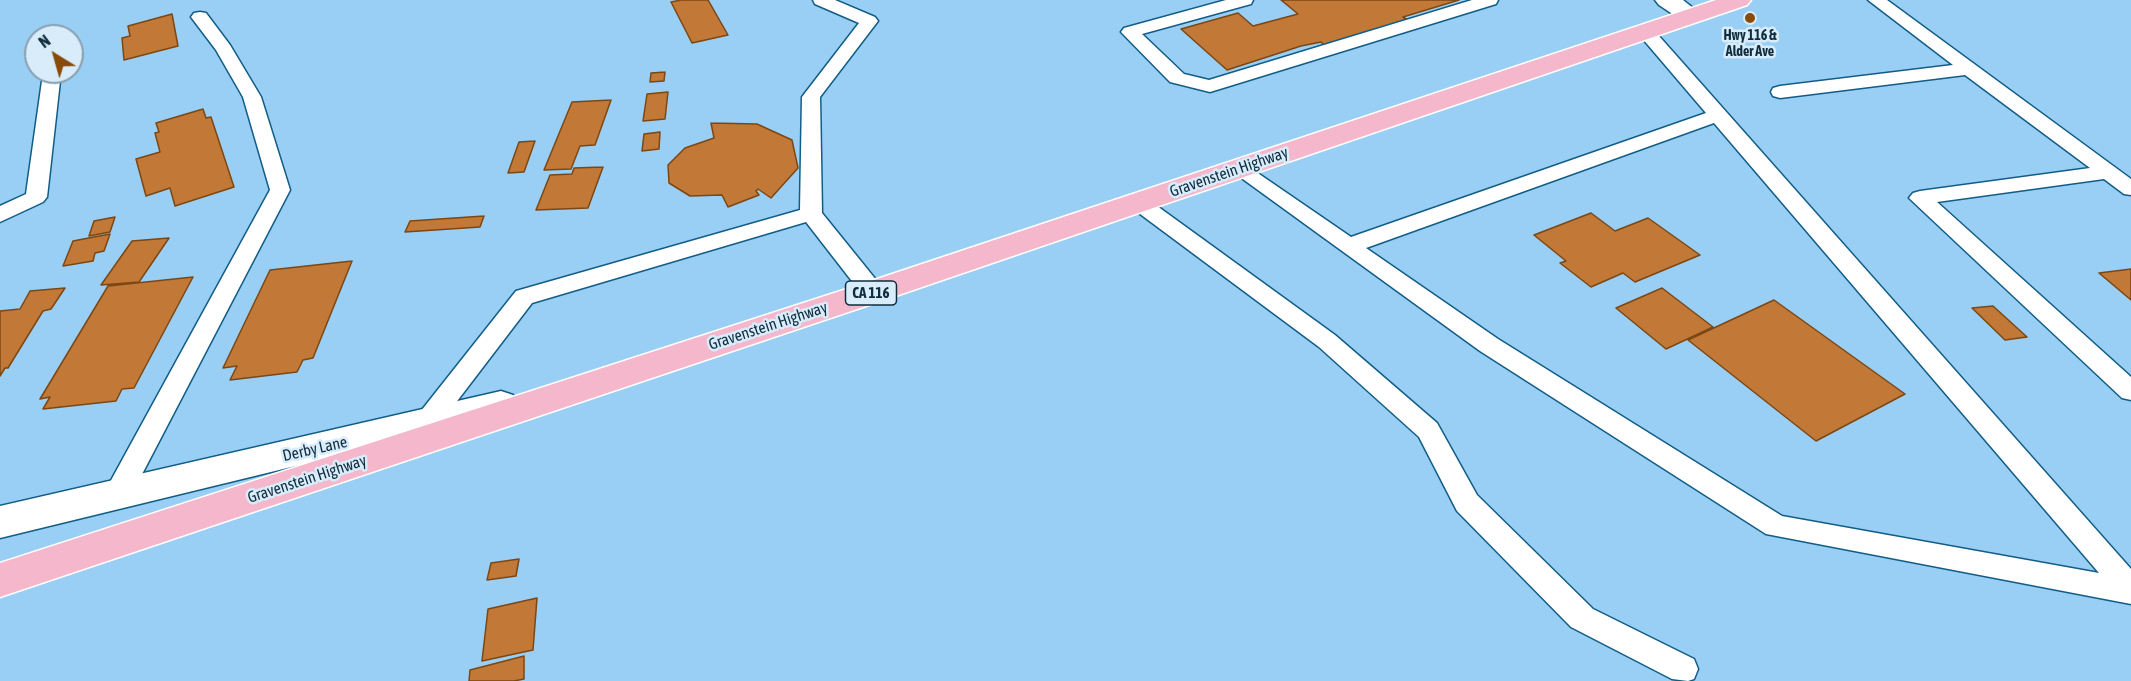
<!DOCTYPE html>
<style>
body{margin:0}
#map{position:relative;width:2131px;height:681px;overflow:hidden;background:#9acff5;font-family:"Asap Condensed",sans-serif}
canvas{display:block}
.north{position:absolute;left:24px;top:24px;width:60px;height:60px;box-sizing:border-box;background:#d8ecfa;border:2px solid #889faf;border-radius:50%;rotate:323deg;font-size:16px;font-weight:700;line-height:24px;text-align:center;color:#0f2c3e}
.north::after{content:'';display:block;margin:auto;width:21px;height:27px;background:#884b0a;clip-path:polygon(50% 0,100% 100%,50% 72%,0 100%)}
</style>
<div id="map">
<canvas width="2131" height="681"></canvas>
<div class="north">N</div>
</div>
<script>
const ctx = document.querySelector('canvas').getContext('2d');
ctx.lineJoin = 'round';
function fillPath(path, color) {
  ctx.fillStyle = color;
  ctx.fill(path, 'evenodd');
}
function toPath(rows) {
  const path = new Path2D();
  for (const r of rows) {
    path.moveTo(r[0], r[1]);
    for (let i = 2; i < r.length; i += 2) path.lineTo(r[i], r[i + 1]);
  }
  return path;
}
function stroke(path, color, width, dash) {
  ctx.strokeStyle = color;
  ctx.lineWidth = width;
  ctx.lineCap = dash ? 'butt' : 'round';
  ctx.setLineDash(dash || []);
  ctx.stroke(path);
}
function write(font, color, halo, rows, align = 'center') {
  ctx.font = font + ' "Asap Condensed",sans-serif';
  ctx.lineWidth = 5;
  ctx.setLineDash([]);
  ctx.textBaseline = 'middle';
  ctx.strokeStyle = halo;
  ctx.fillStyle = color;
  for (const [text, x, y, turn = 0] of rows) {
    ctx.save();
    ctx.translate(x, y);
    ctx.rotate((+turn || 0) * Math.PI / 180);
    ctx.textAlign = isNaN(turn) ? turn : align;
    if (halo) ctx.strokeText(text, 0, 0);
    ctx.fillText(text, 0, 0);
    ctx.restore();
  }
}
const building = toPath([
 [681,0,708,0,728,35,692,43,671,2,681,0],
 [1281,0,1459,0,1403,17,1408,20,1324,45,1321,42,1301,46,1227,70,1181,29,1238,13,1253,26,1298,14,1281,0],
 [172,14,178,46,124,60,122,38,130,36,128,26,172,14],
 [665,72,664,81,650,82,651,73,665,72],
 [668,92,665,119,643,121,647,94,668,92],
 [611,100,595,145,580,146,571,169,544,170,572,102,611,100],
 [203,109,206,118,211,117,234,187,175,206,170,188,146,196,136,159,160,152,155,133,159,132,156,123,203,109],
 [711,123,757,124,792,140,798,168,771,198,758,189,756,191,759,195,728,207,722,195,690,196,669,183,668,165,685,148,714,138,711,123],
 [660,132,659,149,642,151,644,134,660,132],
 [535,141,524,172,508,173,519,142,535,141],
 [603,167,588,208,536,210,550,175,572,174,574,168,603,167],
 [1591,213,1615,231,1648,218,1700,255,1635,282,1623,273,1591,287,1560,263,1566,261,1534,235,1591,213],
 [484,216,480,227,405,232,410,221,484,216],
 [115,217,110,232,89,236,94,221,115,217],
 [110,234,104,251,95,253,93,261,63,266,73,241,110,234],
 [169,238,139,282,101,285,132,241,169,238],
 [352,261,313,358,303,360,297,372,230,380,237,366,223,368,270,270,352,261],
 [2131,269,2131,300,2099,273,2131,269],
 [193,277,134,388,122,389,116,401,43,409,50,397,40,399,108,286,193,277],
 [65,288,51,309,43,311,8,368,5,368,0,376,0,311,20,309,30,291,65,288],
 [1662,288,1713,327,1666,349,1616,308,1662,288],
 [1774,300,1905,394,1816,441,1688,340,1774,300],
 [1993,306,2027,337,2005,340,1972,308,1993,306],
 [519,559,516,576,487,580,491,563,519,559],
 [537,598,533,650,482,661,488,609,537,598],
 [524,656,524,679,514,681,469,681,470,670,524,656]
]);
const service = toPath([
 [813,0,835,0,875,17,878,21,820,97,822,213,881,286,885,292,881,298,873,300,865,298,806,222,532,303,435,430,426,433,417,430,413,423,417,416,516,291,800,210,802,97,859,23,815,4,813,0],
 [1226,0,1253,0,1251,4,1142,34,1184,74,1209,80,1472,0,1498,0,1496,4,1210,92,1170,82,1121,32,1124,28,1226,0],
 [1868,0,1887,0,2131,179,2131,195,2124,194,2104,179,1937,202,2131,377,2131,400,2122,398,1909,198,1913,193,1920,191,2090,168,1965,75,1780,98,1773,96,1771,92,1773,88,1780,86,1953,65,1868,0],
 [200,12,206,13,230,45,261,97,290,190,127,503,117,506,107,503,103,495,270,190,243,97,216,50,191,17,194,13,200,12],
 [1645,26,1651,27,2131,569,2131,604,1766,534,1480,351,1229,169,1232,165,1239,163,1246,165,1351,237,1706,113,1636,31,1639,27,1645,26],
 [1714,123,2099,573,1782,516,1498,339,1366,248,1714,123],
 [51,75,58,77,60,81,47,197,43,202,0,222,0,206,26,194,42,81,44,77,51,75],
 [1139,196,1146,198,1335,335,1437,423,1477,495,1593,609,1694,659,1698,669,1694,679,1688,681,1672,679,1571,627,1457,511,1419,437,1319,347,1132,208,1128,203,1132,198,1139,196]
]);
const minor = toPath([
 [1655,0,1683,0,1703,16,1699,21,1691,23,1683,21,1659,5,1655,0],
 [501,391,513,395,518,404,513,413,0,538,0,506,501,391]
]);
const primary = toPath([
 [1716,0,1751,0,1747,5,884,300,0,597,0,563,862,284,1716,0]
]);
const markers = [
 [1750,18,6,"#884b0a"]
];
const farPoinames = [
 ["Hwy 116 &",1750,36],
 ["Alder Ave",1750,52]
];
const shields = [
 [871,293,51]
];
const shieldNames = [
 ["CA 116",871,293]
];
const streetNames = [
 ["Gravenstein Highway",1229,172,-19],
 ["Gravenstein Highway",768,326,-18],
 ["Derby Lane",315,449,-13],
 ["Gravenstein Highway",307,479,-18]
];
fillPath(building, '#c27937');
stroke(building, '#7c4713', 1.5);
stroke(service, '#125d86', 3);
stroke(minor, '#125d86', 3);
stroke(primary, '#fff', 3);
fillPath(service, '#fff');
fillPath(minor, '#fff');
fillPath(primary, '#f5b7cb');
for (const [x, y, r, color] of markers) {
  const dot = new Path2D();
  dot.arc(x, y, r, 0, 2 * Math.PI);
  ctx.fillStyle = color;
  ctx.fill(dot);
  stroke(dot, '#d8ecfa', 2);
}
write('bold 14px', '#0f2c3e', '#d8ecfa', farPoinames);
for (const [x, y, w] of shields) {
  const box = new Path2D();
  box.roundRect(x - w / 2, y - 12, w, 24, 4.5);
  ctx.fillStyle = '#d8ecfa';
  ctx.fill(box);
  stroke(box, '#0f2c3e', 1.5);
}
write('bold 15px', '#0f2c3e', null, shieldNames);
write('16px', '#0f2c3e', '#d8ecfa', streetNames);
</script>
